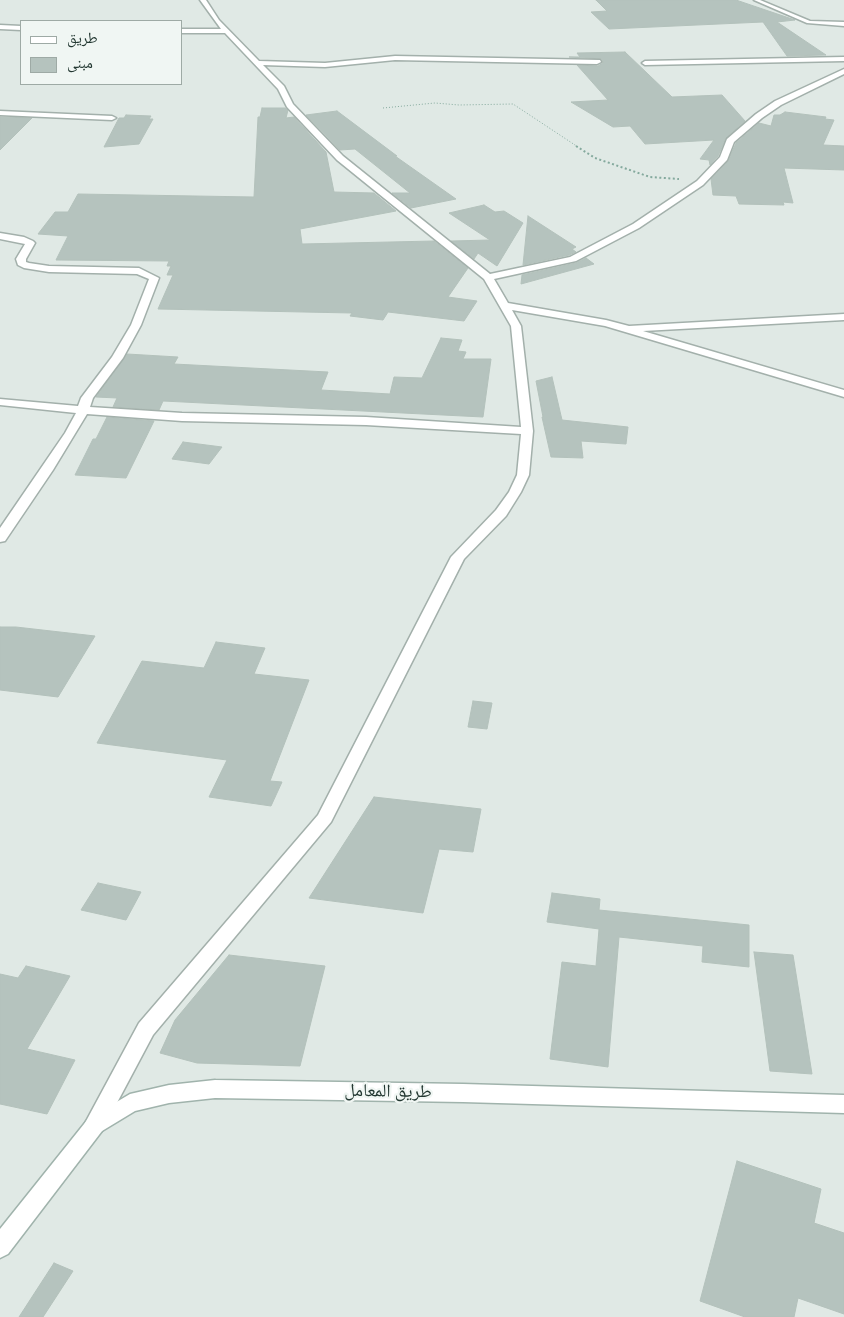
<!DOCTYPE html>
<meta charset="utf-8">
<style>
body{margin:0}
#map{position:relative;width:844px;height:1317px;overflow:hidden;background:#e0e9e5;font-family:"Roboto Condensed","Noto Naskh Arabic",sans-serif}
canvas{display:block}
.legend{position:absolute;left:20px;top:20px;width:162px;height:65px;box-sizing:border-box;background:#f0f6f3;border:1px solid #9eaaa5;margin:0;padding:6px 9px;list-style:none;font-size:15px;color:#223731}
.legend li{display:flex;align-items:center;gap:10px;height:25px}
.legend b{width:25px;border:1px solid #9eaaa5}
</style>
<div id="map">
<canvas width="844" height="1317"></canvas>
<ul class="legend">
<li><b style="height:6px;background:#fff"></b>طريق</li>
<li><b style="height:14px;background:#b5c3be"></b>مبنى</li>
</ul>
</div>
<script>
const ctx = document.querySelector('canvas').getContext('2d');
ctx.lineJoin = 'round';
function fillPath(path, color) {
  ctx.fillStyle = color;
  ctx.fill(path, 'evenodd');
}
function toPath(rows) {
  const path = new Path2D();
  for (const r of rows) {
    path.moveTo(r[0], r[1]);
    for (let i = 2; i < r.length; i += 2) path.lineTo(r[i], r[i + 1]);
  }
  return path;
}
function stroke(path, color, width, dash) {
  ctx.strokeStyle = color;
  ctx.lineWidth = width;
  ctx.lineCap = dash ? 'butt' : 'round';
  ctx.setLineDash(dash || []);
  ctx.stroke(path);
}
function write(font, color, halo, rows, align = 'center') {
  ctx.font = font + ' "Roboto Condensed","Noto Naskh Arabic",sans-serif';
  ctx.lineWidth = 4.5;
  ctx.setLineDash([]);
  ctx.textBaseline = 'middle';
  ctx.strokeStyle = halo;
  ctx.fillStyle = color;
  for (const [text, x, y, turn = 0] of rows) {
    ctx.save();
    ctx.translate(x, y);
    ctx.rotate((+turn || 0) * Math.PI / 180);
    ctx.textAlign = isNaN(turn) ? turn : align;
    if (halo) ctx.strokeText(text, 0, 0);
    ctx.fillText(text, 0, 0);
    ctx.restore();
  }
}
const building = toPath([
 [596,0,736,0,795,20,777,22,826,55,787,56,763,22,609,29,591,12,607,11,596,0],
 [625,52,672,97,722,95,745,121,726,138,718,156,710,165,709,160,700,159,714,140,645,144,630,126,613,127,571,102,608,100,577,65,598,66,603,63,602,59,569,57,580,57,577,53,625,52],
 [262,108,285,108,288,110,286,118,294,117,326,152,334,192,374,193,396,211,300,229,302,244,434,241,468,268,448,297,477,301,464,321,388,312,383,320,350,316,352,313,158,309,173,275,167,275,171,266,167,266,169,261,56,260,68,236,38,234,55,212,68,212,78,194,254,197,258,117,260,117,262,108],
 [337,111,397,156,395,156,456,199,411,208,392,193,410,193,355,149,340,150,306,115,337,111],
 [785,112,826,117,825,119,834,120,823,145,844,146,844,170,784,168,793,203,783,202,784,205,739,204,736,196,713,195,711,179,728,161,736,143,759,123,771,126,774,115,780,115,785,112],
 [126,115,151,116,149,119,153,119,139,144,104,147,119,118,124,118,126,115],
 [0,117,32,118,0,150,0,117],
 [484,205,495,212,504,211,523,223,497,266,478,253,474,259,451,241,490,240,449,213,484,205],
 [528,216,576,247,572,249,576,252,569,255,523,265,528,216],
 [586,258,594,264,521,284,522,275,576,263,586,258],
 [441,338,462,340,458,351,466,352,463,359,491,359,483,417,163,401,159,410,113,407,117,398,96,397,127,354,178,357,174,364,328,372,321,390,390,394,394,377,422,378,441,338],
 [552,377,562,420,628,427,626,444,581,441,583,458,551,457,542,417,543,417,536,381,552,377],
 [107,417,154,421,126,478,75,475,93,439,96,439,107,417],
 [183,442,222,447,209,464,172,459,183,442],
 [0,627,16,627,95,636,58,697,0,690,0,627],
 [216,642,265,648,254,674,309,680,270,781,282,782,271,806,209,797,227,760,97,743,142,661,204,668,216,642],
 [473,701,492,703,487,729,468,727,473,701],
 [374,797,481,809,473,852,439,849,423,913,309,898,374,797],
 [98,883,141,892,126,920,81,910,98,883],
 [552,893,600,899,599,910,749,925,749,967,702,962,703,946,619,937,608,1067,550,1059,562,962,596,966,599,929,547,922,552,893],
 [754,952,793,955,812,1074,770,1071,754,952],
 [229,955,325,966,300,1066,197,1063,160,1053,175,1020,229,955],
 [26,966,70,976,27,1049,75,1060,47,1114,0,1104,0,974,18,978,26,966],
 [737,1161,821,1189,814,1223,844,1233,844,1314,798,1298,794,1317,745,1317,700,1301,737,1161],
 [54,1263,73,1271,43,1317,19,1317,54,1263]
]);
const pathFar1 = toPath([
 [383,108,435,103,459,105,513,104,578,147]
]);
const path = toPath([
 [576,146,595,158,650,177,679,179]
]);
const lane = toPath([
 [754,0,760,0,810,21,844,22,844,26,807,23,754,0],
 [844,57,844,61,645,65,642,63,645,61,844,57]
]);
const street = toPath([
 [200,0,206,0,219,20,259,61,325,63,395,56,600,60,601,62,597,64,395,60,325,67,263,65,284,86,293,104,343,156,490,274,570,257,633,224,697,181,720,157,727,139,756,114,775,101,844,69,844,74,781,105,762,118,734,142,727,160,703,185,639,228,576,261,494,279,508,303,606,320,629,326,844,314,844,320,643,331,844,390,844,397,605,326,512,310,521,326,533,431,529,475,521,492,506,516,464,559,331,822,153,1035,102,1131,95,1134,88,1131,84,1125,139,1023,318,815,451,557,496,510,509,492,517,475,521,434,366,425,182,421,87,414,53,470,5,541,0,542,0,528,65,433,76,413,0,405,0,399,78,406,81,398,112,357,131,325,149,279,137,274,49,272,24,268,18,265,16,259,25,244,0,239,0,233,24,237,33,241,35,243,26,259,26,262,29,263,49,266,139,268,159,278,141,325,123,358,93,398,90,407,182,413,366,417,521,427,511,326,484,279,337,160,287,107,278,89,225,33,181,33,181,29,221,29,200,0],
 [0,25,21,26,21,30,0,29,0,25],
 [0,111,112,116,116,118,112,120,0,115,0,111]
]);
const secondary = toPath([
 [215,1080,463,1084,844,1095,844,1113,463,1102,215,1098,169,1103,135,1111,102,1131,8,1254,0,1258,0,1229,88,1119,130,1094,169,1085,215,1080]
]);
const nearStreetnames = [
 ["طريق المعامل",388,1092,1]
];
fillPath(building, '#b5c3be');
stroke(building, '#b3c1bb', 1);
stroke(lane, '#a3b0ab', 3);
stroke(street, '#a3b0ab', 3);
stroke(secondary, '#a0b3ac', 3);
stroke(pathFar1, '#84a99d', 1, [1, 2]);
stroke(path, '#84a99d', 2, [2, 2.5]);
fillPath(lane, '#fff');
fillPath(street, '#fff');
fillPath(secondary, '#fff');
write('18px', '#223731', '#f0f6f3', nearStreetnames);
</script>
